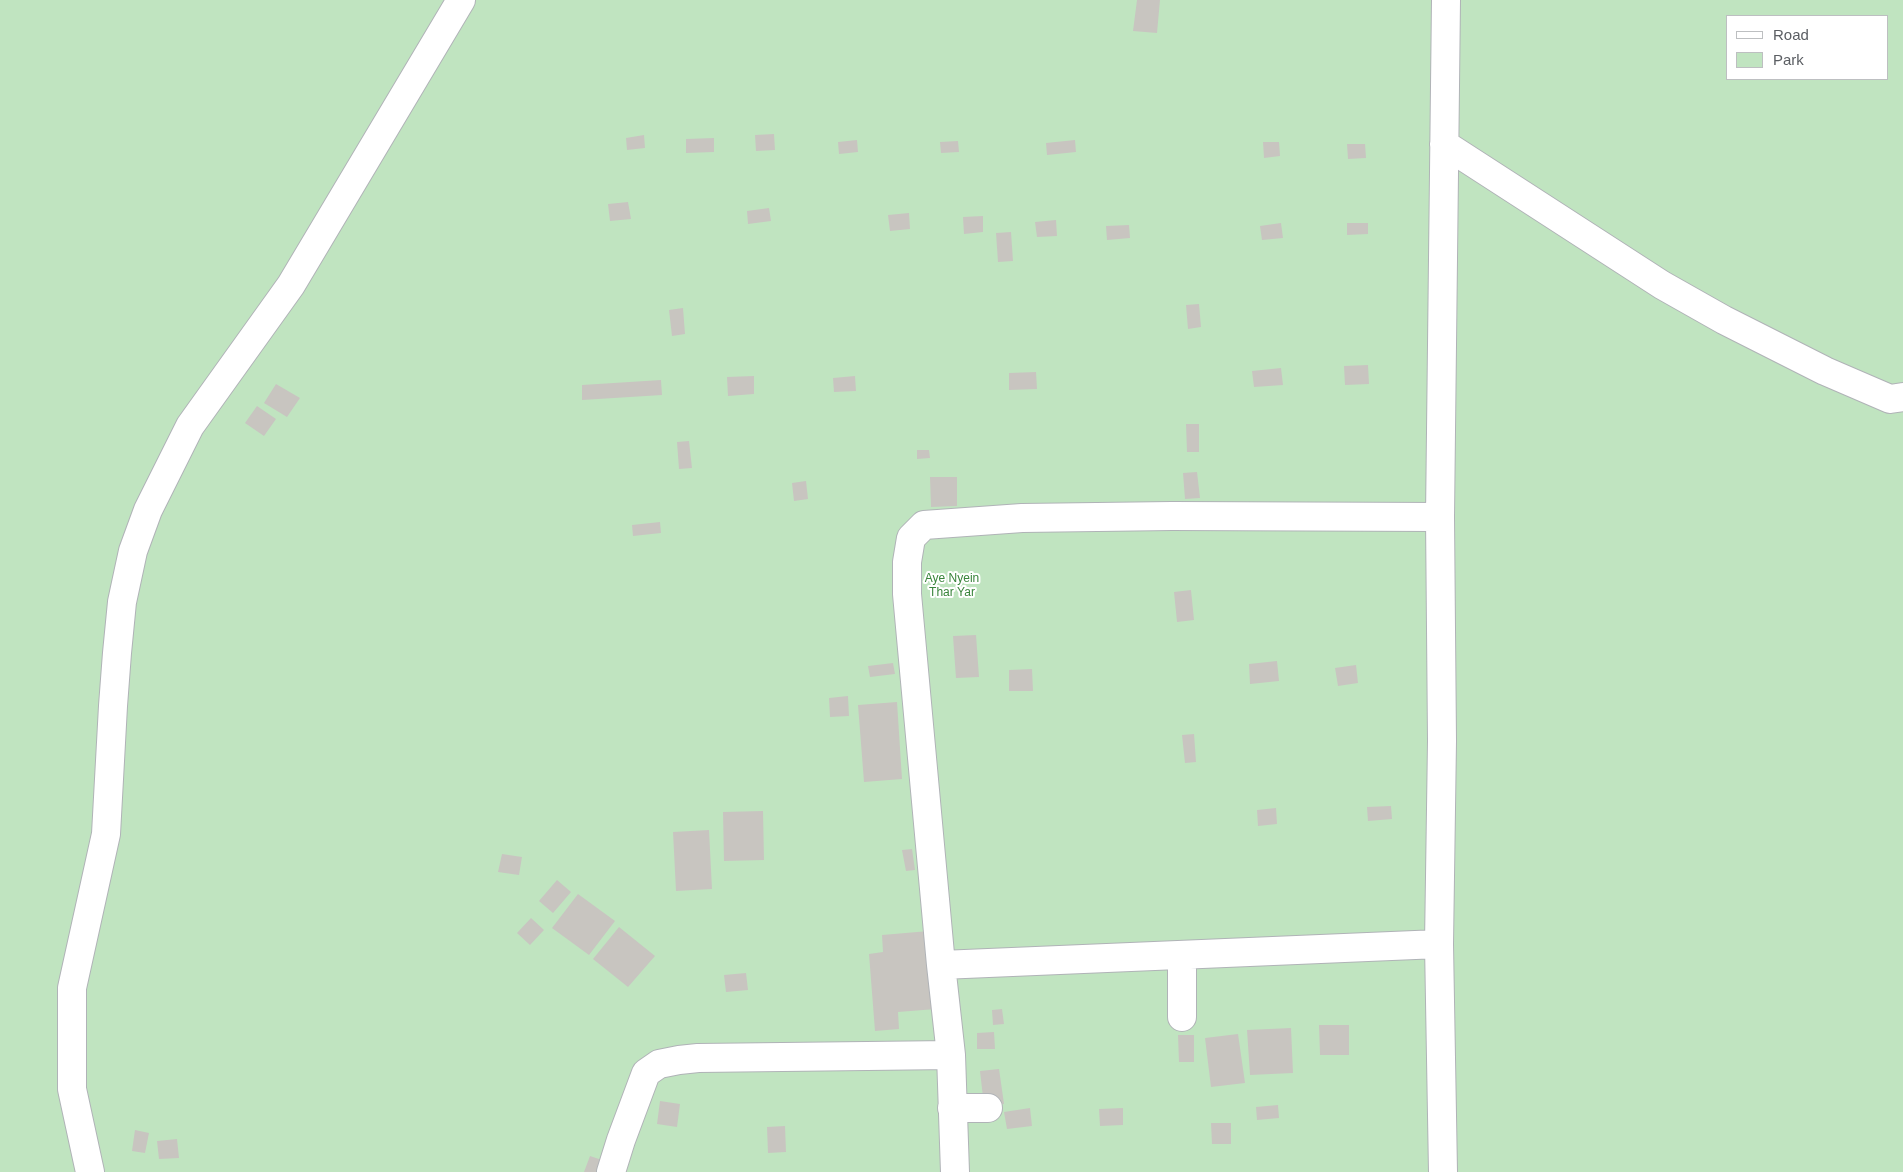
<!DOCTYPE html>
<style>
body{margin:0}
#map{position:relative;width:1903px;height:1172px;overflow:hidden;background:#edeae3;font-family:Helvetica,sans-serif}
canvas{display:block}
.legend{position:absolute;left:1726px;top:15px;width:162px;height:65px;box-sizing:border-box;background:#fff;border:1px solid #bdbfc1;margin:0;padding:6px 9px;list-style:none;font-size:15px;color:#5b5e63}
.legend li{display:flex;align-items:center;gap:10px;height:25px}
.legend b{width:25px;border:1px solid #bdbfc1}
</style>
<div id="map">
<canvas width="1903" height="1172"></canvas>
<ul class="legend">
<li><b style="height:6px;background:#fff"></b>Road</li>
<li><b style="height:14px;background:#c0e4c0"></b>Park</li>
</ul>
</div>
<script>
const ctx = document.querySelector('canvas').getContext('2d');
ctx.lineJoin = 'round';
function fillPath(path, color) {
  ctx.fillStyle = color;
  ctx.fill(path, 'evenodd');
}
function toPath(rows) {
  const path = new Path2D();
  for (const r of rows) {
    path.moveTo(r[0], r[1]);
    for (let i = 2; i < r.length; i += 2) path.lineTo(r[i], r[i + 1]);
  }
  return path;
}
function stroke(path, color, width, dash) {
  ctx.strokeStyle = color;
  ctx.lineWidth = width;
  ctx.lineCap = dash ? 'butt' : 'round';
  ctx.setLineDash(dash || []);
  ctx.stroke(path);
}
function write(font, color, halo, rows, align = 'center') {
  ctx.font = font + ' Helvetica,sans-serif';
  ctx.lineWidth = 4;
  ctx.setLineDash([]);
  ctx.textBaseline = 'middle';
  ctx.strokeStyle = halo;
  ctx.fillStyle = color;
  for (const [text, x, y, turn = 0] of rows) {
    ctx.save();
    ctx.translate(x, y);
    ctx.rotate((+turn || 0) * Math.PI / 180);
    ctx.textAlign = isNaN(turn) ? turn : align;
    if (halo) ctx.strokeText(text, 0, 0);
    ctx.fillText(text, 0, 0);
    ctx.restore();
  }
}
const green = toPath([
 [0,0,1903,0,1903,1172,0,1172],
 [1727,16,1887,16,1887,79,1727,79]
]);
const building = toPath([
 [1137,0,1160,0,1157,33,1133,31],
 [774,134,775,150,756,151,755,135],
 [644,135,645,148,627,150,626,138],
 [714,138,714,152,686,153,686,139],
 [857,140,858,152,839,154,838,142],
 [1075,140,1076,152,1047,155,1046,143],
 [958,141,959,152,941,153,940,142],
 [1263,142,1279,142,1280,156,1264,158],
 [1347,144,1365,144,1366,158,1348,159],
 [628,202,631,219,610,221,608,204],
 [769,208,771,221,748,224,747,211],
 [909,213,910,229,890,231,888,215],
 [983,216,983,232,964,234,963,217],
 [1056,220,1057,236,1037,237,1035,222],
 [1281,223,1283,238,1262,240,1260,226],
 [1347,223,1368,223,1368,234,1347,235],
 [1129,225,1130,238,1107,240,1106,226],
 [1011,232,1013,261,998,262,996,233],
 [1199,304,1201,327,1188,329,1186,305],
 [683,308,685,334,672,336,669,310],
 [1368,365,1369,384,1345,385,1344,366],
 [1281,368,1283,385,1254,387,1252,371],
 [1036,372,1037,389,1009,390,1009,373],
 [754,376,754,394,728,396,727,377],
 [855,376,856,391,834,392,833,378],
 [661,380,662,395,582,400,582,385],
 [276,384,300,398,287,417,264,403],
 [257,406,276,419,264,436,245,423],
 [1186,424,1199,424,1199,452,1187,452],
 [689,441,692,468,679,469,677,442],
 [917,450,929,450,930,458,917,459],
 [1197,472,1200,498,1185,499,1183,473],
 [930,477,957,477,957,506,931,507],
 [806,481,808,499,794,501,792,483],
 [660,522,661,533,633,536,632,525],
 [1191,590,1194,620,1177,622,1174,592],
 [976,635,979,677,956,678,953,636],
 [1277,661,1279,681,1250,684,1249,664],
 [893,663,895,674,870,677,868,666],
 [1356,665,1358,683,1338,686,1335,668],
 [1032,669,1033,691,1009,691,1009,670],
 [848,696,849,716,830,717,829,698],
 [897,702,902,779,864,782,858,705],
 [1194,734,1196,762,1185,763,1182,735],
 [1391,806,1392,819,1368,821,1367,807],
 [1276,808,1277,824,1258,826,1257,810],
 [763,811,764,860,724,861,723,812],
 [709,830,712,889,676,891,673,832],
 [912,849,915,870,906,871,902,850],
 [502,854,522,857,519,875,498,872],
 [557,880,571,892,553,913,539,901],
 [578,894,615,921,589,955,552,928],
 [531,918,544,930,530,945,517,933],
 [619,927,655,956,628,987,593,959],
 [929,931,936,1009,898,1012,899,1029,875,1031,869,954,883,952,882,935],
 [746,973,748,990,726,992,724,975],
 [1002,1009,1004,1024,993,1025,992,1010],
 [1319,1025,1349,1025,1349,1055,1320,1055],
 [1291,1028,1293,1073,1250,1075,1247,1030],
 [994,1032,995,1049,977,1049,977,1033],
 [1238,1034,1245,1083,1211,1087,1205,1038],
 [1178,1035,1194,1035,1194,1062,1179,1062],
 [999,1069,1004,1104,984,1106,980,1071],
 [660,1101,680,1104,677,1127,657,1124],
 [1278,1105,1279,1118,1257,1120,1256,1107],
 [1030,1108,1032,1126,1007,1129,1004,1112],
 [1123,1108,1123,1125,1100,1126,1099,1109],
 [1211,1123,1231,1123,1231,1144,1212,1144],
 [785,1126,786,1152,768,1153,767,1127],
 [135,1130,149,1133,145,1153,132,1151],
 [177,1139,179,1158,159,1159,157,1141],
 [590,1156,611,1163,608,1172,584,1172]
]);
const minor = toPath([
 [1444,144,1662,285,1724,320,1825,371,1890,399,1903,397],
 [941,965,907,594,907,562,911,538,924,525,1022,518,1172,516,1440,517],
 [1182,1017,1182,955],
 [952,1108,988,1108],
 [90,1172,72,1089,72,988,106,834,113,706,117,653,122,602,133,551,148,510,190,426,291,285,461,0],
 [611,1172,621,1140,646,1073,659,1064,679,1060,698,1058,951,1055],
 [955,1172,951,1055,941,965,1439,944],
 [1443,1172,1439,944,1442,741,1440,517,1446,0]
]);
const parkNames = [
 ["Aye Nyein",952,579],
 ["Thar Yar",952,593]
];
fillPath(green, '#c0e4c0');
fillPath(building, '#c8c5c0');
stroke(minor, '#b0b3b7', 30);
stroke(minor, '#fff', 28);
write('12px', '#39843b', '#fff', parkNames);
</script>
